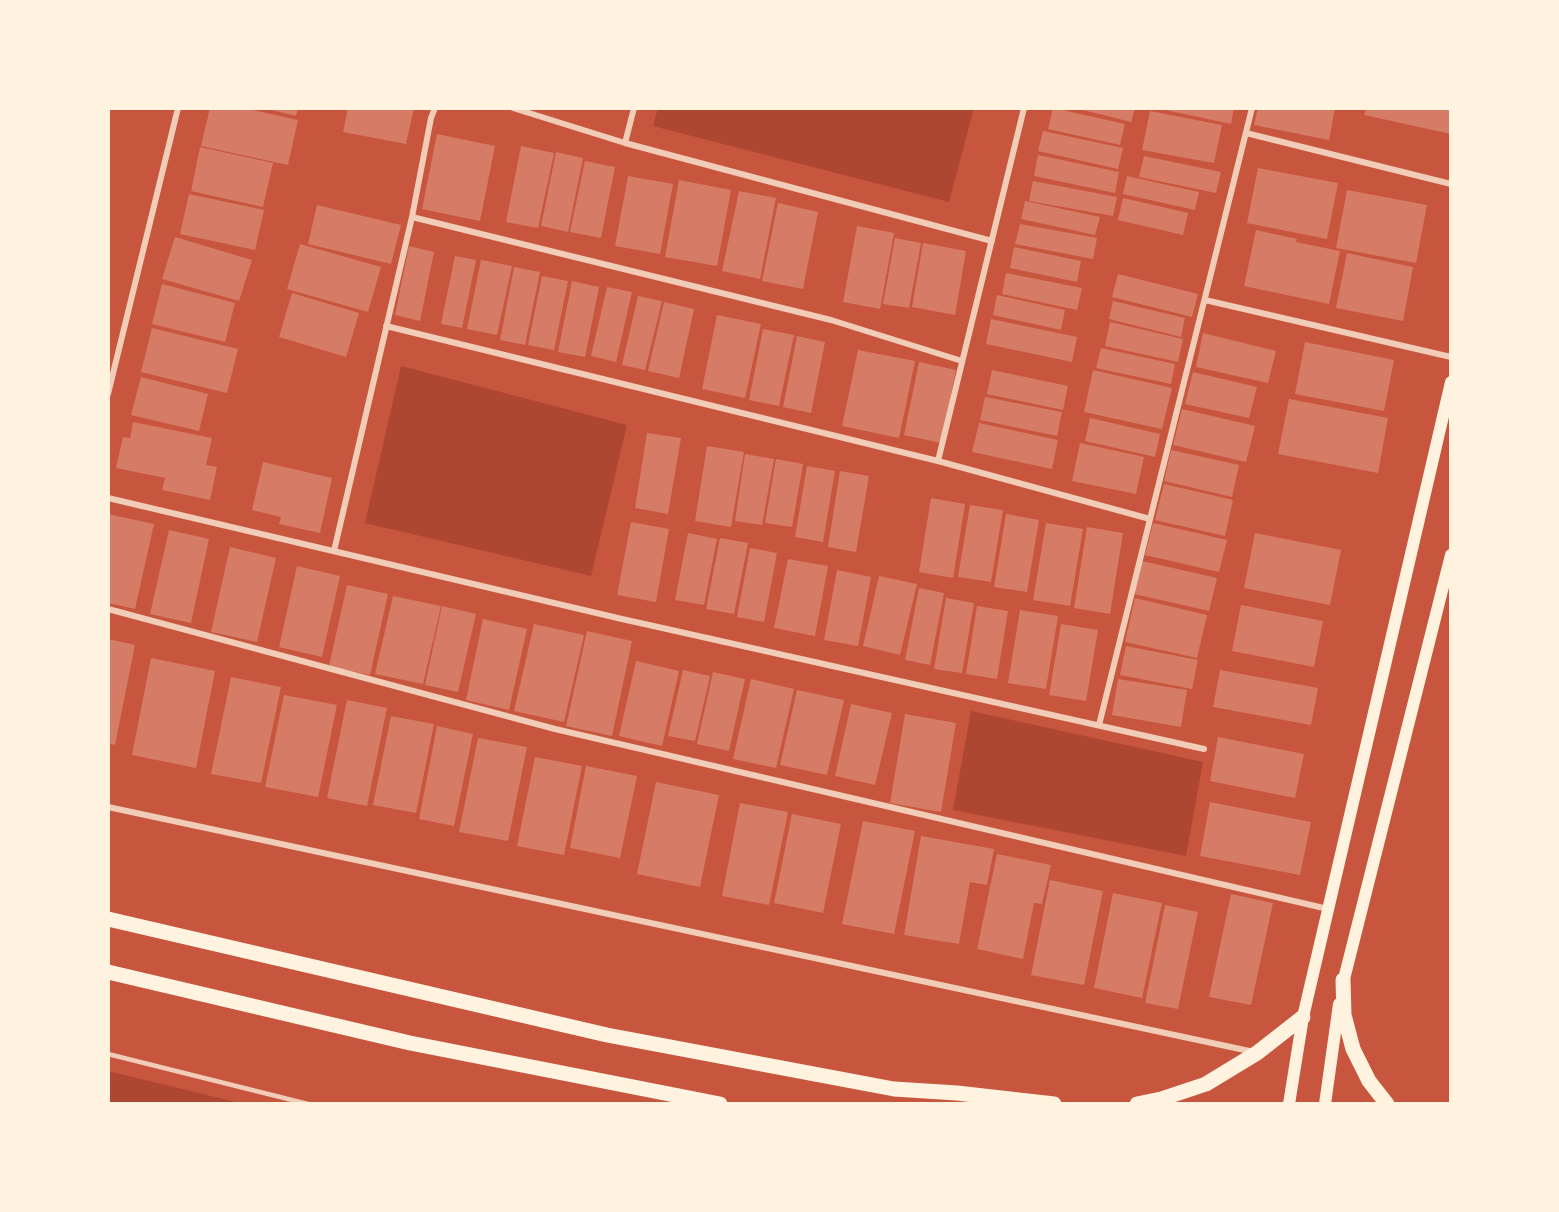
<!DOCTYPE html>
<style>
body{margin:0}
#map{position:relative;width:1559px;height:1212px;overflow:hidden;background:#c8553d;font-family:"Source Serif 4",serif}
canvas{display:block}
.frame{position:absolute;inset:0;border:110px solid #fff3e0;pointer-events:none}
</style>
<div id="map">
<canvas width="1559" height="1212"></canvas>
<div class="frame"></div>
</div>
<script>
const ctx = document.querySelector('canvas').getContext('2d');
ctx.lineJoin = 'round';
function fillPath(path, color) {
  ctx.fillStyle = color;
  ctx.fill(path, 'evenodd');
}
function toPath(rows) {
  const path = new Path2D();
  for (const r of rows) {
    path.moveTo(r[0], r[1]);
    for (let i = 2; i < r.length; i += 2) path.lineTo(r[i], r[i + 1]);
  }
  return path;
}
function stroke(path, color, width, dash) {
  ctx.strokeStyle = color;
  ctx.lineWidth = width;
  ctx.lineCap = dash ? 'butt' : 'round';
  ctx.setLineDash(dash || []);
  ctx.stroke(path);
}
const green = toPath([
 [658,108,974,108,949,202,653,126],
 [401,366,627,425,591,576,365,523],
 [971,711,1203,762,1186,856,953,810],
 [108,1071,244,1104,108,1104]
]);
const building = toPath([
 [210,108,244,108,298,120,288,165,201,146],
 [264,108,298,108,296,116],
 [348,108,414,108,406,144,343,132],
 [1053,108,1125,124,1120,145,1048,129],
 [1075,108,1135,108,1131,122],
 [1156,108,1234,108,1231,124],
 [1258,108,1335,108,1329,140,1254,125],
 [1367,108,1451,108,1451,134,1364,115],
 [1150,111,1222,125,1214,163,1142,150],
 [1043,131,1123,148,1118,169,1038,151],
 [437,134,495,146,480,221,422,209],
 [521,146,554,153,538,228,506,222],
 [200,147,273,163,263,207,191,191],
 [556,152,583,158,568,232,541,226],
 [1038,155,1119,172,1115,193,1034,176],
 [1144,156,1221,172,1216,193,1139,177],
 [585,161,615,167,601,238,570,232],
 [1258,168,1338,183,1327,239,1247,223],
 [628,176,673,184,660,254,615,246],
 [1127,176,1199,192,1195,210,1123,194],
 [679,180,731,190,717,266,665,257],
 [1033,181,1117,197,1113,216,1029,201],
 [1347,190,1427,205,1416,263,1336,248],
 [739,191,776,198,760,279,722,271],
 [189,194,264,210,255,250,180,234],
 [1123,198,1188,213,1183,235,1118,220],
 [1025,201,1100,217,1095,235,1021,219],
 [778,203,818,212,803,289,762,281],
 [317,205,401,225,391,264,308,244],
 [1020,224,1097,238,1093,259,1015,244],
 [857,226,894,233,880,309,843,302],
 [1256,230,1297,239,1296,242,1340,251,1329,304,1244,286],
 [175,237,252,260,239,301,162,279],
 [895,238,921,243,909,308,883,304],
 [923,243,966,251,955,315,912,307],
 [300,244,381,267,368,312,287,289],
 [409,246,434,252,420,321,395,315],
 [1014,247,1081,261,1077,282,1010,268],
 [1347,253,1413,267,1403,321,1336,308],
 [455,256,476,260,462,328,441,324],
 [481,260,512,266,497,335,467,329],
 [514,267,540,272,525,345,500,340],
 [1006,273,1082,288,1077,310,1002,294],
 [1118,274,1198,294,1192,317,1112,297],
 [542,276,568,281,554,350,528,345],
 [572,281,599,287,585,357,558,352],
 [162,284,235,303,225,342,152,324],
 [607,287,632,292,616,362,591,356],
 [292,293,359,313,346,357,279,337],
 [997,295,1065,310,1061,330,993,315],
 [638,296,662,301,645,370,622,365],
 [1113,301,1185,318,1181,337,1109,319],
 [664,302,694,309,679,378,648,371],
 [717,315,761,324,745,398,702,389],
 [991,319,1077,337,1072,362,986,344],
 [1110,322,1183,339,1178,362,1105,346],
 [152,328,238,349,227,393,141,372],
 [763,329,794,335,779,406,749,400],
 [1203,333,1276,351,1268,383,1196,367],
 [797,336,825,342,811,413,783,407],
 [1305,342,1394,360,1384,411,1295,394],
 [1101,348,1175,364,1171,384,1096,368],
 [858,350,915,361,899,438,842,426],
 [919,362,956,370,941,443,904,435],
 [992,370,1068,386,1063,410,987,394],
 [1093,370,1172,388,1162,429,1084,412],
 [1193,372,1257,387,1249,418,1185,404],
 [141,377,208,394,199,431,131,415],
 [985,397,1062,412,1057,436,980,420],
 [1289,399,1388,418,1378,473,1278,454],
 [1182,409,1255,426,1246,462,1173,445],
 [1090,418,1160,434,1155,457,1085,441],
 [133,422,212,438,206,465,217,467,210,500,162,490,165,478,116,468,123,437,130,438],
 [979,423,1058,440,1052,469,972,452],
 [647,433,681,438,668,514,635,508],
 [1080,443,1144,457,1136,494,1072,481],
 [707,446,744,452,731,527,695,521],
 [1171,450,1239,465,1232,497,1164,481],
 [745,454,774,459,762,525,735,521],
 [776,459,803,464,792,527,765,523],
 [263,462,332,478,320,533,279,524,281,517,252,510],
 [807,466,835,471,823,542,795,537],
 [840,471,869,476,856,552,828,547],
 [1164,484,1233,500,1225,536,1155,520],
 [931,498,965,504,953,578,919,572],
 [970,505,1003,510,991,582,958,577],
 [108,514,154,524,135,609,108,603],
 [1006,514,1039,520,1027,592,994,587],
 [631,522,669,529,656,602,617,595],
 [1046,523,1083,529,1070,606,1033,600],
 [1153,523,1227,540,1219,572,1145,555],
 [1087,527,1123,533,1110,614,1074,608],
 [169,530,209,539,191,623,150,614],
 [688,533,717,539,704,605,675,600],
 [1255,533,1341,550,1330,605,1244,588],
 [720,538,748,543,734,614,706,609],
 [230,547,276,558,257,642,211,632],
 [750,548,777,553,764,622,737,617],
 [788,559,828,566,815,636,774,628],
 [1142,561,1217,578,1209,611,1134,594],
 [297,566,340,576,322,657,279,647],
 [837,570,871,577,858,646,824,640],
 [879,576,917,584,900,655,863,646],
 [347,585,388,594,370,675,329,666],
 [919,588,944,593,930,665,905,660],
 [393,596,441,606,423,684,375,674],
 [946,598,974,603,962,673,934,669],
 [1135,598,1207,615,1197,658,1125,642],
 [1241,605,1323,621,1314,667,1232,651],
 [442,606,476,614,458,692,425,685],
 [977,606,1008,611,997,679,966,674],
 [1020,610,1058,616,1046,689,1008,683],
 [483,619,527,629,509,710,466,700],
 [534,624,584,635,564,722,514,711],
 [1061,624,1098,630,1086,701,1049,695],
 [587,631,632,641,612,736,566,726],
 [108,639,135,645,115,745,108,743],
 [1126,646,1198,660,1192,689,1120,675],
 [151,658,215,671,196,768,132,755],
 [636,661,679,671,662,746,619,736],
 [683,670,710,676,695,741,668,736],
 [1220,670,1318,688,1311,725,1213,707],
 [713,672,745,679,729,751,697,744],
 [231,677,281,687,261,783,211,774],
 [751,679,794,689,776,768,733,759],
 [1118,679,1187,690,1181,727,1112,715],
 [797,690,844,700,827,775,780,765],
 [284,695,337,705,318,797,265,787],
 [347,700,387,708,367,806,327,798],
 [851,704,892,713,875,785,835,776],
 [905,714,956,723,941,812,890,803],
 [391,716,434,724,416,813,373,805],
 [437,726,473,734,454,826,419,819],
 [1218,737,1304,754,1295,798,1210,781],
 [478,738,527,747,508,841,459,832],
 [535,757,582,766,564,855,517,846],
 [586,766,637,776,620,858,570,848],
 [656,782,719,795,700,887,637,874],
 [1210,802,1311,822,1300,875,1200,856],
 [740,803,788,812,769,905,722,896],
 [792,814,841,824,823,913,774,903],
 [863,821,915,831,894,934,842,924],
 [921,836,994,849,987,885,970,882,959,944,904,935],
 [997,854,1051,865,1042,904,1034,903,1023,959,977,949],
 [1050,880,1103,891,1084,985,1031,975],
 [1113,893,1162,903,1142,998,1094,988],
 [1231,894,1273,903,1251,1005,1209,997],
 [1165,905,1198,912,1178,1009,1145,1003]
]);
const service = toPath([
 [108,1054,308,1104]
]);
const minor = toPath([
 [513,108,625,143,992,241],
 [1246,133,1451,184],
 [625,143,634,108],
 [412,217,831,320,962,361],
 [1205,300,1451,357],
 [386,326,938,461,1150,519],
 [108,394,178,108],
 [938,461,1024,108],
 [108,498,622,619,1204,749],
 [334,551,412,217,431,118,435,108],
 [108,609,555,729,1328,909],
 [1099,725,1252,108],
 [108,807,1254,1052]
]);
const secondary = toPath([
 [1342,987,1451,555],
 [1289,1104,1303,1017,1451,382],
 [1325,1104,1339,1004]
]);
const primary = toPath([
 [108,919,607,1035,894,1089,957,1093,1054,1104],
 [108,972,410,1043,720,1104],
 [1343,980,1344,1015,1353,1049,1369,1081,1387,1104],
 [1137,1104,1161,1099,1206,1084,1257,1053,1303,1017]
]);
fillPath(green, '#ae4732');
fillPath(building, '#d67c66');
stroke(service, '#f1ccb7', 4.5);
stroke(minor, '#f1ccb7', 6);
stroke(secondary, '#fff3e0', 12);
stroke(primary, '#fff3e0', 15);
</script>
